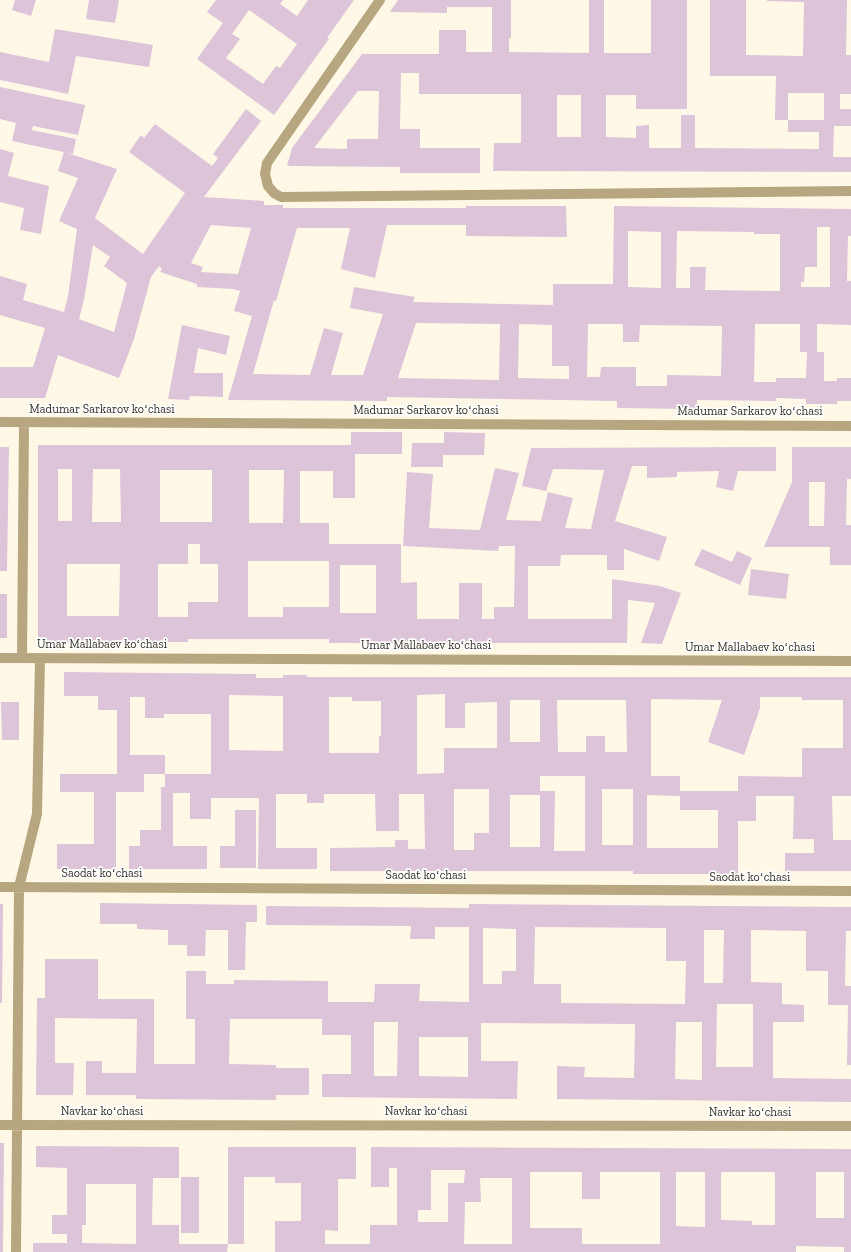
<!DOCTYPE html>
<meta charset="utf-8">
<style>
body{margin:0}
canvas{display:block;background:#fff8e6}
</style>
<canvas width="851" height="1252"></canvas>
<script>
const ctx = document.querySelector('canvas').getContext('2d');
ctx.lineJoin = 'round';
function fillPath(path, color) {
  ctx.fillStyle = color;
  ctx.fill(path, 'evenodd');
}
function toPath(rows) {
  const path = new Path2D();
  for (const r of rows) {
    path.moveTo(r[0], r[1]);
    for (let i = 2; i < r.length; i += 2) path.lineTo(r[i], r[i + 1]);
  }
  return path;
}
function stroke(path, color, width, dash) {
  ctx.strokeStyle = color;
  ctx.lineWidth = width;
  ctx.lineCap = dash ? 'butt' : 'round';
  ctx.setLineDash(dash || []);
  ctx.stroke(path);
}
function write(font, color, halo, rows, align = 'center') {
  ctx.font = font + ' "Zilla Slab",serif';
  ctx.lineWidth = 3.5;
  ctx.setLineDash([]);
  ctx.textBaseline = 'middle';
  ctx.strokeStyle = halo;
  ctx.fillStyle = color;
  for (const [text, x, y, turn = 0] of rows) {
    ctx.save();
    ctx.translate(x, y);
    ctx.rotate((+turn || 0) * Math.PI / 180);
    ctx.textAlign = isNaN(turn) ? turn : align;
    if (halo) ctx.strokeText(text, 0, 0);
    ctx.fillText(text, 0, 0);
    ctx.restore();
  }
}
const building = toPath([
 [15,0,36,0,31,16,12,10],
 [89,0,119,0,115,23,86,19],
 [216,0,283,0,280,4,297,16,308,0,354,0,327,38,329,39,274,115,197,59,223,23,207,12],
 [249,10,297,44,280,68,276,66,263,84,226,58,240,39,232,34],
 [398,0,511,0,511,38,509,38,509,52,589,53,589,0,604,0,604,53,651,53,651,0,687,0,687,109,636,109,636,95,606,95,606,137,636,138,636,126,649,125,649,148,681,148,681,115,695,115,695,148,819,149,819,132,788,132,788,120,824,120,824,93,788,93,788,120,775,120,776,76,710,76,710,0,746,0,746,55,803,56,804,2,767,1,767,0,847,0,846,55,851,55,851,94,840,94,840,109,851,109,851,126,834,126,833,157,851,157,851,172,493,171,494,143,521,143,521,94,419,94,419,73,401,73,400,129,420,129,420,148,480,148,480,173,400,173,400,167,287,166,292,148,362,54,439,54,439,30,466,30,466,52,492,52,492,7,447,7,447,13,390,12],
 [358,91,379,91,378,139,347,139,347,149,314,148],
 [557,95,581,95,581,137,557,137],
 [55,29,153,45,149,67,76,56,68,94,0,80,0,52,49,62],
 [0,87,85,105,78,135,33,126,32,130,76,139,73,154,12,141,16,123,0,119],
 [246,109,261,121,204,197,264,201,264,205,283,205,283,208,466,208,466,206,566,206,567,237,466,236,466,225,387,225,375,278,341,269,350,228,297,228,276,301,274,300,253,374,310,375,324,328,343,333,331,375,363,375,383,314,350,308,354,287,415,297,413,302,553,305,553,284,613,284,614,206,851,209,851,236,848,236,847,281,851,281,851,325,817,324,817,352,824,352,824,381,837,381,837,378,851,378,851,401,837,401,837,404,806,404,806,399,776,398,776,401,697,400,697,409,617,408,617,401,387,397,387,401,228,400,252,316,234,311,240,291,233,289,197,287,197,284,160,272,162,269,159,266,151,277,134,339,119,378,58,355,45,398,0,398,0,367,33,367,45,328,0,315,0,276,27,284,23,300,64,312,68,296,77,229,59,221,78,178,58,171,64,152,117,169,95,218,143,254,185,193,129,152,141,135,144,138,155,124,212,166,218,158,213,154],
 [211,225,251,228,238,274,201,272,203,267,191,263],
 [817,227,830,227,830,287,801,287,801,282,804,282,805,267,817,267],
 [628,231,661,232,661,288,628,287],
 [677,231,754,232,754,234,780,234,780,291,705,290,706,267,690,267,690,288,676,288],
 [93,245,110,257,104,266,127,283,114,332,79,319,84,300],
 [416,323,500,324,499,380,398,378],
 [519,324,552,325,552,366,569,366,569,379,518,378],
 [588,324,623,324,623,342,639,342,640,325,722,326,721,376,667,375,667,386,636,386,636,367,601,367,600,377,587,377],
 [755,324,800,324,800,352,807,352,806,378,776,378,776,382,754,382],
 [0,149,14,153,8,176,49,186,41,234,20,230,24,208,0,202],
 [182,325,230,336,226,355,198,348,194,373,223,373,223,397,190,396,189,400,168,399],
 [351,432,402,432,402,454,355,454,355,498,333,498,333,471,300,471,300,523,329,523,329,544,401,544,401,583,417,582,417,619,459,619,459,583,482,583,482,619,494,619,494,607,514,607,515,546,499,546,498,551,403,546,407,472,433,474,429,528,480,530,495,468,519,473,506,520,541,521,548,492,573,498,565,528,591,529,604,470,553,469,546,491,522,486,531,448,776,447,776,471,738,471,733,491,716,487,719,471,677,472,677,477,647,478,647,466,632,466,615,521,667,537,659,561,624,549,624,570,607,570,607,555,561,555,560,566,528,566,528,619,612,619,612,579,660,586,681,593,662,644,641,643,655,603,628,600,627,643,329,643,329,639,188,639,188,642,38,642,38,445,351,445],
 [58,469,72,469,72,521,58,521],
 [93,469,120,469,121,522,92,522],
 [160,470,212,470,212,522,160,522],
 [249,470,284,470,283,523,249,523],
 [188,544,200,544,200,564,218,564,218,602,188,602,188,617,158,617,158,564,188,564],
 [248,561,329,561,329,607,283,607,283,617,248,617],
 [67,564,120,564,119,616,67,616],
 [340,565,376,565,376,613,340,613],
 [444,432,485,433,484,455,443,455,443,467,411,467,412,443,444,443],
 [0,447,9,447,7,571,0,571],
 [792,447,851,447,851,479,847,479,846,525,851,525,851,565,830,565,830,547,764,547,792,482],
 [809,482,825,482,824,526,809,526],
 [702,549,732,562,737,551,752,558,740,585,694,565],
 [751,569,789,574,786,599,748,595],
 [0,594,7,594,7,638,0,638],
 [64,672,256,674,256,678,283,678,283,675,307,675,307,677,851,677,851,796,832,796,833,840,851,840,851,871,785,871,785,853,814,853,814,839,793,839,794,796,756,796,756,821,738,821,738,874,633,874,633,871,330,871,330,848,395,847,395,840,408,840,408,849,425,849,424,794,399,794,399,831,376,831,375,794,324,794,324,803,307,803,307,794,276,794,276,848,317,848,317,869,258,869,259,798,211,798,211,819,190,819,190,793,173,793,173,846,207,846,207,869,129,869,129,846,140,846,140,830,161,830,161,787,165,787,165,774,211,774,211,714,164,714,164,718,145,718,145,697,130,697,130,755,165,755,165,774,144,774,144,792,116,792,116,869,57,869,57,844,94,844,94,792,60,792,60,774,117,774,117,710,98,710,98,696,64,696],
 [445,694,445,728,465,728,465,703,497,702,497,748,444,748,444,773,417,774,417,695],
 [229,695,283,696,283,751,229,750],
 [329,697,352,697,352,701,381,701,381,736,379,736,379,753,329,753],
 [760,697,802,697,802,700,843,700,843,748,802,748,802,777,738,776,738,791,680,791,680,776,651,776,651,699,722,700,708,742,744,755,760,708],
 [510,700,540,700,540,742,510,742],
 [557,700,626,700,627,752,605,752,605,736,586,736,586,752,558,752],
 [540,776,585,776,585,851,554,851,555,791,540,791],
 [454,789,489,789,489,833,474,833,474,850,454,850],
 [602,789,633,789,633,845,602,845],
 [510,795,540,795,540,847,510,847],
 [647,795,680,796,680,810,718,810,718,848,647,848],
 [1,702,19,702,19,740,2,740],
 [235,810,256,810,256,868,220,868,220,846,235,846],
 [100,903,257,905,257,922,246,922,245,970,228,970,228,930,206,930,205,956,187,956,187,945,168,945,168,930,137,929,137,924,100,924],
 [0,904,3,904,2,1003,0,1003],
 [469,904,851,907,851,931,846,931,845,986,851,986,851,1065,847,1065,848,1005,828,1005,828,971,806,971,806,931,751,930,751,982,782,983,782,1004,804,1005,804,1022,773,1022,773,1078,851,1079,851,1102,557,1099,557,1066,585,1067,584,1077,634,1078,635,1024,481,1023,481,1061,518,1061,517,1099,322,1097,322,1074,351,1074,351,1035,322,1035,322,1019,230,1019,229,1064,276,1065,276,1068,309,1068,309,1095,276,1095,276,1100,136,1099,136,1095,86,1095,86,1061,102,1061,102,1073,136,1073,137,1019,55,1018,55,1063,74,1063,73,1095,36,1095,37,998,45,998,45,959,98,959,98,999,154,999,154,1064,195,1064,195,1019,186,1019,186,971,206,971,206,984,234,984,234,980,328,981,328,1002,374,1002,375,984,420,984,419,1001,469,1002,469,927,435,927,435,939,410,939,411,926,266,925,266,906,469,908],
 [535,927,666,928,666,961,686,961,685,1004,561,1003,561,984,534,984],
 [483,928,516,929,516,971,502,971,502,984,483,984],
 [704,930,724,930,723,983,704,983],
 [717,1004,753,1004,753,1067,716,1067],
 [374,1022,398,1022,397,1076,374,1076],
 [676,1022,702,1022,702,1080,675,1079],
 [419,1037,468,1037,468,1077,419,1076],
 [0,1143,4,1143,3,1252,0,1252],
 [36,1146,179,1147,179,1178,153,1178,152,1225,179,1225,179,1244,228,1244,227,1252,33,1252,33,1243,67,1243,67,1234,52,1234,52,1215,67,1215,67,1168,36,1167],
 [86,1184,136,1184,136,1244,82,1243,82,1225,86,1225],
 [228,1147,356,1147,356,1179,338,1179,338,1231,325,1230,325,1244,370,1244,370,1225,397,1225,397,1168,389,1168,389,1187,371,1187,371,1147,851,1149,851,1252,844,1252,844,1247,796,1246,796,1252,275,1252,275,1221,301,1221,301,1183,275,1183,275,1177,244,1177,244,1244,228,1244],
 [431,1170,465,1170,464,1183,448,1183,448,1222,418,1222,418,1210,431,1210],
 [530,1172,582,1172,582,1199,600,1199,600,1172,660,1172,660,1244,582,1244,582,1228,530,1228],
 [676,1172,705,1172,705,1227,676,1226],
 [721,1172,775,1172,775,1225,752,1225,752,1221,721,1220],
 [816,1172,844,1172,844,1218,816,1218],
 [480,1178,512,1178,512,1244,464,1244,465,1202,481,1202],
 [181,1177,199,1177,199,1233,181,1233]
]);
const minor = toPath([
 [380,0,267,163,265,174,268,186,274,193,281,197,851,191],
 [0,422,851,426],
 [0,658,851,661],
 [22,658,24,422],
 [0,887,851,891],
 [0,1125,851,1126],
 [16,1252,19,887,37,814,40,658]
]);
const streetNames = [
 ["Madumar Sarkarov koʻchasi",102,410],
 ["Madumar Sarkarov koʻchasi",426,411],
 ["Madumar Sarkarov koʻchasi",750,412],
 ["Umar Mallabaev koʻchasi",102,645],
 ["Umar Mallabaev koʻchasi",426,646],
 ["Umar Mallabaev koʻchasi",750,648],
 ["Saodat koʻchasi",102,874],
 ["Saodat koʻchasi",426,876],
 ["Saodat koʻchasi",750,878],
 ["Navkar koʻchasi",102,1112],
 ["Navkar koʻchasi",426,1112],
 ["Navkar koʻchasi",750,1113]
];
fillPath(building, '#ddc4d9');
stroke(minor, '#b7a67f', 10);
write('12px', '#342f24', '#fff', streetNames);
</script>
